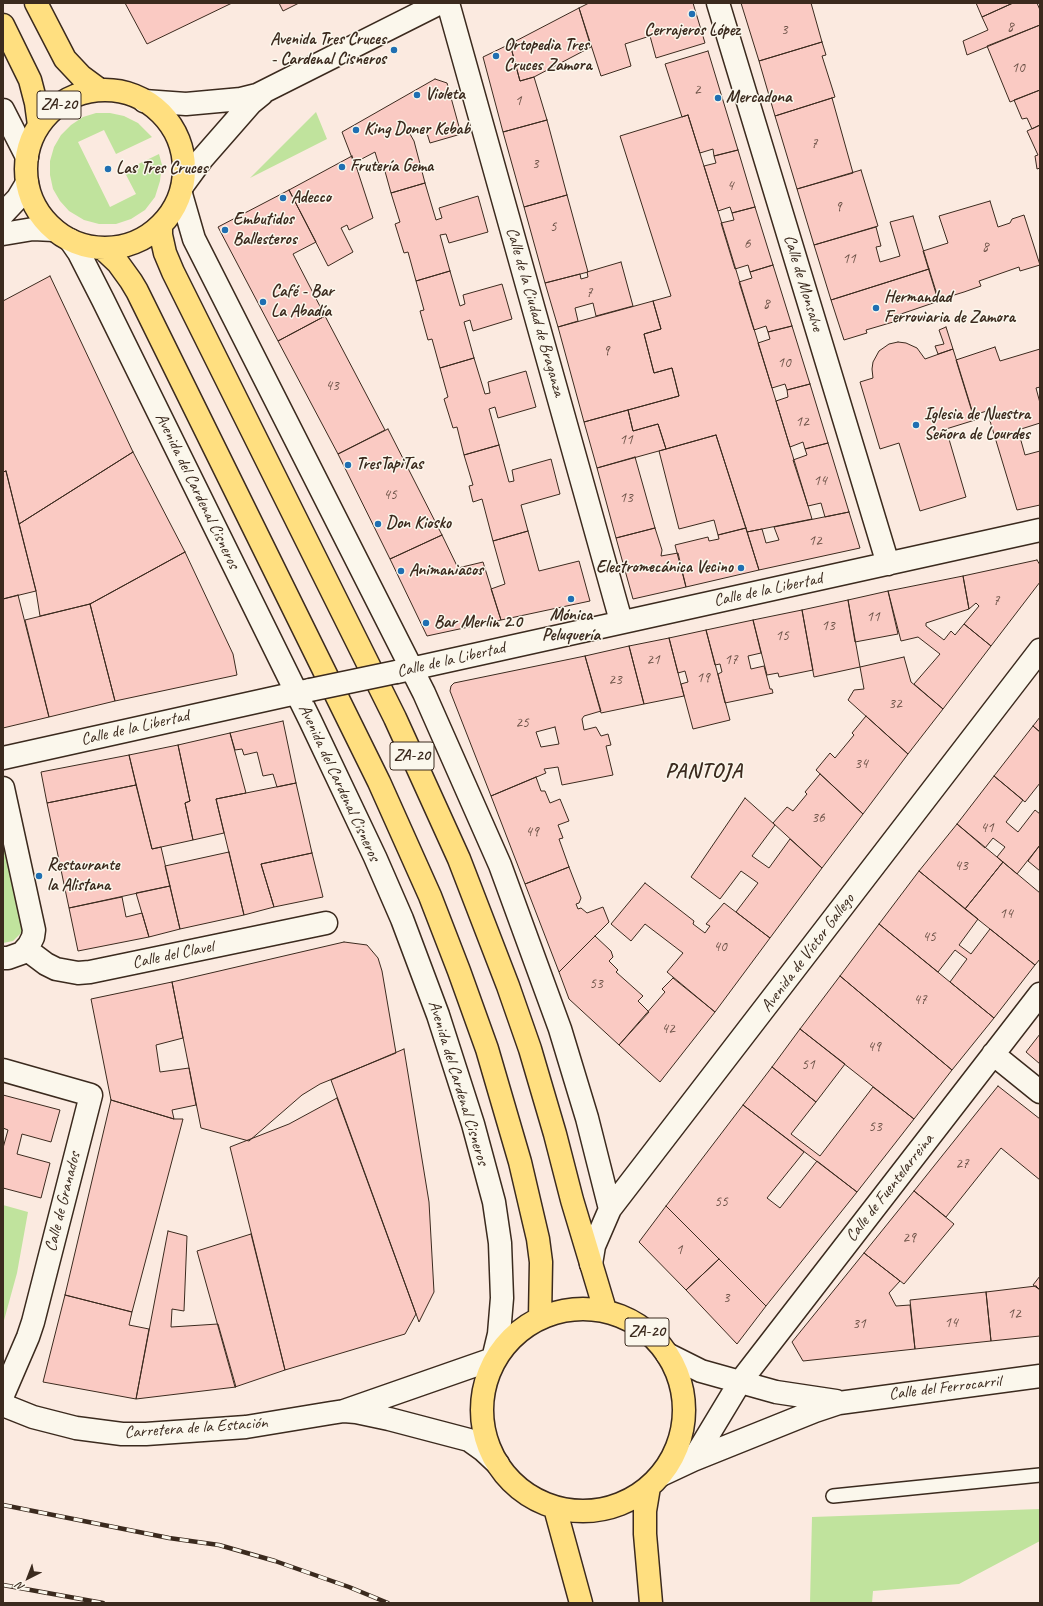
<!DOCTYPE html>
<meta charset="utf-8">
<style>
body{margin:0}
#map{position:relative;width:1043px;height:1606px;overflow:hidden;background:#fbeae0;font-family:Caveat,sans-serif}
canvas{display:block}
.frame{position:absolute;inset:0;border:4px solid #3b2a1e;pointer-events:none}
.north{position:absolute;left:8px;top:1558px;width:40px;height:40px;-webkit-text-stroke:3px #fbf7ec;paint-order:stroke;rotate:222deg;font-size:11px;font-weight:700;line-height:16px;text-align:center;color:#3b2a1e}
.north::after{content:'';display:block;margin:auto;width:14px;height:18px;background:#3b2a1e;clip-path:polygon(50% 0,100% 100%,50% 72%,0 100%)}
</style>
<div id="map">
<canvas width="1043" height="1606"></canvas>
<div class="frame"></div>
<div class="north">N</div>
</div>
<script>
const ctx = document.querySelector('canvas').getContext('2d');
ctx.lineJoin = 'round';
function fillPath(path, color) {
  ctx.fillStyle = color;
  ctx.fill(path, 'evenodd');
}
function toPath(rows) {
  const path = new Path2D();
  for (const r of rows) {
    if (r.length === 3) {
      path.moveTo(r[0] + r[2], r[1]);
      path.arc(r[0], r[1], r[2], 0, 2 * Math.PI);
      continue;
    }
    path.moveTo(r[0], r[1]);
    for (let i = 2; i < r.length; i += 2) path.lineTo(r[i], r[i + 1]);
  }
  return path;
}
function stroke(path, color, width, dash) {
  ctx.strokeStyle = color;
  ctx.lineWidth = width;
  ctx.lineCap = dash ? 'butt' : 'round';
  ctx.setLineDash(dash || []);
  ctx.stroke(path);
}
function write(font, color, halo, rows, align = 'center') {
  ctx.font = font + ' Caveat,sans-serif';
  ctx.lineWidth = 3;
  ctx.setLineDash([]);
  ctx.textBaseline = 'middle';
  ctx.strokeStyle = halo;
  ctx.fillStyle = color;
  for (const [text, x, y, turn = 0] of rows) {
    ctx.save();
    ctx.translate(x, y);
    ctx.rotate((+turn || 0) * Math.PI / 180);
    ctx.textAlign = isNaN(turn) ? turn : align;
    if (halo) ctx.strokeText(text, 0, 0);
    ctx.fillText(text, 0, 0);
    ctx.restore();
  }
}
const green = toPath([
 [316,112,327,139,250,178],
 [96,113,110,113,124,116,138,123,152,137,116,154,104,130,78,142,110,207,136,194,124,171,159,154,162,165,160,181,155,197,145,210,131,219,116,224,99,224,84,220,69,211,60,201,53,189,50,175,50,161,54,147,61,135,71,125,83,117],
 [3,824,24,923,22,932,13,941,3,943],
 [3,1205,28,1212,17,1273,3,1324],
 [1040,1509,1040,1541,959,1584,873,1591,872,1603,810,1603,812,1517]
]);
const building = toPath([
 [125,3,232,3,147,44,125,3],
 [279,3,299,3,283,11,279,3],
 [589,3,693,3,705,43,656,58,650,36,625,44,631,66,601,76,579,8,589,3],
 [741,3,811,3,822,42,759,61,741,3],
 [976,3,1013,3,982,17,976,3],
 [1013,3,1037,3,1040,10,1040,25,967,55,963,41,988,30,982,17,1013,3],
 [579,8,591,47,534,77,520,81,510,44,579,8],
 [1040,25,1040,90,1010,102,987,46,1040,25],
 [822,42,826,55,822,56,835,97,775,116,759,61,822,42],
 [510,44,520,81,534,77,547,120,503,132,483,57,510,44],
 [708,51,738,150,714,156,713,149,700,153,688,115,682,117,665,64,708,51],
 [435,79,447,83,461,134,430,143,425,127,410,134,414,141,425,183,391,193,383,164,379,165,375,152,354,163,342,132,435,79],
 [1040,90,1040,125,1032,129,1027,118,1022,119,1014,100,1040,90],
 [832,98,853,173,797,189,775,116,832,98],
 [688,115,718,211,812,519,747,532,716,435,666,449,658,424,633,431,628,410,679,396,672,368,654,373,644,334,661,329,653,301,671,296,620,136,688,115],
 [547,120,567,195,524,207,503,132,547,120],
 [1040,125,1040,168,1037,169,1035,156,1038,155,1027,131,1040,125],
 [738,150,755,207,732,213,730,207,718,211,704,166,716,163,714,156,738,150],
 [352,156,357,169,373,218,349,230,347,225,341,228,353,252,328,266,289,190,352,156],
 [861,170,878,226,814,245,797,189,861,170],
 [425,183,436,220,442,218,439,208,478,196,488,232,449,243,446,234,440,235,450,271,416,281,408,252,404,253,395,224,400,222,391,193,425,183],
 [289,190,316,242,293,254,325,316,278,341,218,227,289,190],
 [567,195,588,272,545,283,524,207,567,195],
 [990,201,998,227,1010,223,1012,219,1024,215,1040,265,1020,271,1019,267,979,281,981,286,964,292,938,300,923,251,948,243,939,216,990,201],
 [755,207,773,265,750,272,748,265,735,269,721,223,734,220,732,213,755,207],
 [913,216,929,269,831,300,814,245,876,227,881,246,876,247,880,262,900,256,890,222,913,216],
 [621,262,633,306,596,316,593,303,575,308,578,321,558,327,545,283,580,274,581,279,588,277,587,272,621,262],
 [773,265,792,326,768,332,766,326,754,330,739,282,752,278,750,272,773,265],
 [929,269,939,301,898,315,900,320,866,330,867,333,844,340,831,300,929,269],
 [450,271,460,306,465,304,463,295,502,284,512,319,473,331,470,320,464,322,474,358,440,368,432,339,428,340,420,311,424,310,416,281,450,271],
 [50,276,133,452,19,524,6,471,3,472,3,301,50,276],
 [653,301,661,329,644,334,654,373,672,368,679,396,584,422,558,327,653,301],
 [325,316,385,430,338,454,278,341,325,316],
 [792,326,810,384,787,390,785,384,772,388,758,343,770,339,768,332,792,326],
 [946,327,953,349,938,354,935,346,944,344,939,330,946,327],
 [898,342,906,343,917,348,925,359,953,349,975,420,946,429,966,497,920,511,899,443,880,449,860,382,873,378,872,369,873,362,879,351,889,344,898,342],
 [995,347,1000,361,1040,349,1040,387,1036,388,1040,403,1040,423,1018,430,1025,455,1040,451,1040,505,1017,510,987,411,973,415,956,360,995,347],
 [474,358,485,394,490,393,488,382,526,371,536,407,498,418,495,407,489,409,499,445,464,455,457,427,453,428,444,399,448,397,440,368,474,358],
 [810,384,828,443,805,449,803,442,790,447,776,401,788,397,787,390,810,384],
 [628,410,633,431,658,424,666,449,597,468,584,422,628,410],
 [388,429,442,535,390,559,338,454,388,429],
 [716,435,746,528,718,535,714,520,679,529,659,451,716,435],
 [828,443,849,512,825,517,821,503,808,506,793,460,807,455,805,449,828,443],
 [499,445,509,482,514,481,512,470,551,459,560,494,521,505,528,531,493,541,482,499,473,502,469,486,473,485,464,455,499,445],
 [133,452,185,552,90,604,40,616,36,591,19,524,133,452],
 [635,457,655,528,616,538,597,468,635,457],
 [6,471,36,591,3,599,3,472,6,471],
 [849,512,860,548,759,570,747,532,762,529,766,543,779,540,774,527,849,512],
 [655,528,662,550,661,556,678,553,686,587,633,599,616,538,655,528],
 [746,528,759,570,686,587,675,545,708,537,709,541,719,539,718,535,746,528],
 [528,531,539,571,579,561,590,601,501,620,491,589,505,584,493,541,528,531],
 [442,535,458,568,483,562,501,620,427,636,390,559,442,535],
 [185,552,233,654,237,675,115,701,90,604,185,552],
 [1037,560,1040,565,1040,582,991,646,964,624,979,606,976,603,969,609,963,576,1037,560],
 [963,576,969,609,926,623,926,626,944,640,951,631,955,635,964,624,991,646,943,709,914,684,940,654,918,637,901,641,888,591,963,576],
 [888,591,898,634,855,642,848,600,888,591],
 [18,595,49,717,3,728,3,599,18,595],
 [848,600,860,667,814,677,802,610,848,600],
 [90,604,115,701,49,717,25,620,90,604],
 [802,610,813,670,779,677,778,673,767,675,753,620,802,610],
 [753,620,761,653,748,656,751,669,764,666,770,689,772,689,773,693,725,703,718,674,722,672,720,664,715,665,706,630,753,620],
 [706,630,730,720,693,729,681,684,688,682,685,671,678,673,669,638,706,630],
 [669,638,684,696,644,704,629,646,669,638],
 [629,646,644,704,601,713,585,656,629,646],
 [585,656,601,711,584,716,582,719,584,730,596,727,601,736,608,734,611,745,606,746,613,775,562,785,558,767,544,769,546,773,491,796,450,691,451,686,454,683,585,656],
 [555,727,559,744,541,747,536,732,555,727],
 [904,657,911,682,943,709,908,754,848,700,854,690,864,689,860,667,904,657],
 [866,716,908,754,863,814,816,770,830,753,835,758,854,735,852,733,866,716],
 [1040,717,1040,732,1033,726,1040,717],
 [283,721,296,783,277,787,273,774,263,776,257,752,244,755,242,749,235,750,230,733,283,721],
 [1033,726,1040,732,1040,783,1025,802,994,776,1033,726],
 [230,733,246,793,216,799,224,833,193,840,185,803,190,801,178,745,230,733],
 [178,745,190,801,185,803,193,840,152,849,129,755,178,745],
 [129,755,136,785,47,803,41,772,129,755],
 [820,774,863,814,822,868,773,823,787,807,793,811,807,794,805,792,820,774],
 [994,776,1023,800,1006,822,1018,832,1035,810,1040,814,1040,845,1017,874,997,857,1005,847,993,838,985,848,957,824,994,776],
 [536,777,541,791,545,791,550,803,560,799,569,821,558,825,563,838,559,839,569,867,525,884,491,796,536,777],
 [296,783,312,853,261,864,274,907,244,915,216,799,296,783],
 [136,785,152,849,161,847,170,886,69,908,47,803,136,785],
 [745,798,775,825,752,856,769,868,790,839,822,868,770,938,736,912,758,883,741,871,720,899,691,877,745,798],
 [957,824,1003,862,965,909,919,871,957,824],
 [1040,845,1040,871,1028,861,1040,845],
 [229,852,244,915,180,929,165,866,229,852],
 [312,853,323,897,274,907,261,864,312,853],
 [1003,862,1040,893,1040,959,1035,965,965,909,1003,862],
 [569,867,581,898,579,903,576,904,578,909,581,908,587,913,603,907,609,922,559,972,525,884,569,867],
 [919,871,978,919,959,945,971,954,990,929,1035,965,994,1018,950,982,967,959,955,950,938,972,879,924,919,871],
 [645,883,694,921,693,924,705,933,710,926,706,924,724,903,770,938,715,1012,667,972,683,953,645,924,631,941,611,924,645,883],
 [170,886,180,929,149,937,136,893,170,886],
 [122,897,126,917,142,913,149,937,78,951,69,908,122,897],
 [879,924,994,1018,952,1070,840,976,879,924],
 [595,936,611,951,613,957,609,961,618,970,616,972,643,996,638,1001,649,1012,619,1045,569,999,559,972,595,936],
 [344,942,367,945,378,958,382,971,396,1053,320,1084,302,1095,249,1141,201,1128,172,982,344,942],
 [840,976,952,1070,914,1119,800,1029,840,976],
 [673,978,715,1012,660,1082,619,1045,665,992,662,989,673,978],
 [172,982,183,1038,156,1045,160,1072,189,1068,196,1105,172,1110,174,1119,111,1100,91,999,172,982],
 [800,1029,845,1064,816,1102,772,1067,800,1029],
 [1040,1034,1040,1064,1026,1052,1040,1034],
 [404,1049,429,1202,434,1292,419,1322,331,1080,404,1049],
 [772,1067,816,1102,791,1134,820,1156,873,1087,914,1119,857,1192,743,1105,772,1067],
 [998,1086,1040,1119,1040,1180,1001,1148,946,1217,914,1191,998,1086],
 [3,1095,60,1110,51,1142,22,1134,17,1154,50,1163,41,1198,3,1188,3,1148,8,1130,3,1128,3,1095],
 [337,1098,416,1314,405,1334,285,1370,230,1147,289,1124,337,1098],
 [111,1100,174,1119,183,1119,132,1312,65,1295,111,1100],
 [743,1105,804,1152,767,1198,780,1208,817,1161,857,1192,766,1306,666,1206,743,1105],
 [914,1191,954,1224,904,1284,864,1253,914,1191],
 [666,1206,719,1259,686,1290,639,1242,666,1206],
 [168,1231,187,1236,184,1311,172,1309,171,1327,218,1324,236,1387,136,1399,168,1231],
 [251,1234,285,1370,235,1387,197,1251,251,1234],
 [864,1253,900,1281,889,1293,896,1306,910,1305,915,1349,803,1361,792,1342,864,1253],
 [719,1259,766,1306,737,1344,686,1290,719,1259],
 [1040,1276,1040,1290,1033,1285,1040,1276],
 [1036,1286,1040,1290,1040,1336,991,1341,986,1292,1036,1286],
 [986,1292,991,1341,915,1349,910,1300,986,1292],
 [65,1295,132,1312,129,1325,149,1329,136,1399,43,1382,65,1295]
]);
const lane = toPath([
 [833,1496,1040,1475]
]);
const street = toPath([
 [448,3,621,621],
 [718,3,888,564],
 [3,110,27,157],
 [181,194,194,239,424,693,500,865,560,1029,587,1118,610,1209],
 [70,240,79,253,103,300,310,720,375,857,402,919,438,1015,473,1124,494,1202,500,1243,502,1298,499,1334,493,1359,344,1411],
 [397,672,1040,530],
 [3,758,310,690],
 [3,788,34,930,33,937,29,945,22,953,8,958,3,958],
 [26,949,46,964,56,969,78,973,90,972,326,923],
 [993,1054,1040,1092],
 [3,1070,91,1095,33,1322,28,1337,3,1395],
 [591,1264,594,1246,610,1209,1040,650],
 [667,1354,701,1371,776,1392,836,1401],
 [3,1405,33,1417,76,1428,122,1434,146,1434,246,1427,331,1413,344,1411,356,1412,389,1419,469,1440,483,1450,498,1464],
 [693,1460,740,1382,1040,994],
 [661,1475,693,1460,815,1411,839,1403,1040,1376]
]);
const secondary = toPath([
 [144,101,186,104,241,99,257,95,440,3],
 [183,185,202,159,251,103,262,94],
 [3,214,18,198,27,183],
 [3,234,33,229,54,230]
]);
const highway = toPath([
 [36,3,65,59,81,76,100,90],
 [3,25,30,80,36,103,39,125],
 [105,169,79],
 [161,226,161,235,165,253,173,272,395,718,459,859,508,986,530,1049,555,1134,572,1200,605,1310],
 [102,248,118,263,131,281,137,291,379,782,430,896,459,971,487,1049,520,1162,538,1239,541,1262,540,1318],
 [583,1410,101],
 [649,1487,645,1511,645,1534,651,1603],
 [555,1508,581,1603]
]);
const rail = toPath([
 [3,1505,169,1538,219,1545,275,1561,349,1587,388,1603],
 [3,1585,103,1603]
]);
const streetBridge = toPath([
 [310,690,396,672]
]);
const markers = [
 [692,14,4,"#1f6fb2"],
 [394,50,4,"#1f6fb2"],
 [496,56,4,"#1f6fb2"],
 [417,95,4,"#1f6fb2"],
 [718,98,4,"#1f6fb2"],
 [356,130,4,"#1f6fb2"],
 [342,167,4,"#1f6fb2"],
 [108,169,4,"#1f6fb2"],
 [283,198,4,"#1f6fb2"],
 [225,230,4,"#1f6fb2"],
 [263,302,4,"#1f6fb2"],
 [876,308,4,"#1f6fb2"],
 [916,425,4,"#1f6fb2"],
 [348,465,4,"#1f6fb2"],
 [378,524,4,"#1f6fb2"],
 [741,568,4,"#1f6fb2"],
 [401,571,4,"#1f6fb2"],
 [571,599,4,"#1f6fb2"],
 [426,623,4,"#1f6fb2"],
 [39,876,4,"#1f6fb2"]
];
const numberNames = [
 ["8",1010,27],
 ["3",784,30],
 ["10",1018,68],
 ["2",697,90],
 ["1",518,101],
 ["7",814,144],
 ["3",535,164],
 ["4",730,186],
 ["9",838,207],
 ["5",553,227],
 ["6",747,244],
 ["8",985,247],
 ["11",849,259],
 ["7",589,293],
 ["8",766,304],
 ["9",606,351],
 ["10",784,363],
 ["43",332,386],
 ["12",802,422],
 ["11",626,440],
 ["14",820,481],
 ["45",390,495],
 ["13",626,498],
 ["12",815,541],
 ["7",996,601],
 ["11",873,617],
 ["13",828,626],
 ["15",782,636],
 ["21",653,660],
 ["17",731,660],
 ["19",703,678],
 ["23",615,680],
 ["32",895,704],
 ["25",522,723],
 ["34",861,764],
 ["36",818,818],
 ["41",987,828],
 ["49",532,832],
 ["43",961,866],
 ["14",1006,914],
 ["45",929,937],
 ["40",720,947],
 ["53",596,984],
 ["47",920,1000],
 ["42",668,1029],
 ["49",874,1047],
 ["51",808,1065],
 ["53",875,1127],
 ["27",962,1164],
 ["55",721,1202],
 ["29",909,1238],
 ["1",679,1250],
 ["3",726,1298],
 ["12",1014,1314],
 ["14",951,1323],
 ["31",859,1324]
];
const shields = [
 [59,105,44],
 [412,756,44],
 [647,1332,44]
];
const shieldNames = [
 ["ZA-20",59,105],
 ["ZA-20",412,756],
 ["ZA-20",647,1332]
];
const poiNames = [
 ["Cerrajeros López",692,31,"center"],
 ["Avenida Tres Cruces",386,40,"right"],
 ["- Cardenal Cisneros",386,60,"right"],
 ["Ortopedia Tres",504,46],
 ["Cruces Zamora",504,66],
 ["Violeta",425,95],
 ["Mercadona",726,98],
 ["King Doner Kebab",364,130],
 ["Frutería Gema",350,167],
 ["Las Tres Cruces",116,169],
 ["Adecco",291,198],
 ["Embutidos",233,220],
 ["Ballesteros",233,240],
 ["Café - Bar",271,292],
 ["La Abadía",271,312],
 ["Hermandad",884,298],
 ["Ferroviaria de Zamora",884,318],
 ["Iglesia de Nuestra",924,415],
 ["Señora de Lourdes",924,435],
 ["TresTapiTas",356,465],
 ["Don Kiosko",386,524],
 ["Electromecánica Vecino",733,568,"right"],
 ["Animaniacos",409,571],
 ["Mónica",571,616,"center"],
 ["Peluquería",571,636,"center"],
 ["Bar Merlin 2.0",434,623],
 ["Restaurante",47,866],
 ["la Alistana",47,886]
];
const streetNames = [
 ["Calle de Monsalve",803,283,73],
 ["Calle de la Ciudad de Braganza",535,312,74],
 ["Avenida del Cardenal Cisneros",197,491,64],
 ["Calle de la Libertad",768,590,-12],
 ["Calle de la Libertad",451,660,-13],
 ["Calle de la Libertad",135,728,-13],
 ["Avenida del Cardenal Cisneros",339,783,65],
 ["Avenida de Víctor Gallego",808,953,-53],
 ["Calle del Clavel",173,955,-12],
 ["Avenida del Cardenal Cisneros",458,1083,73],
 ["Calle de Fuentelarreina",890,1188,-52],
 ["Calle de Granados",63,1202,-76],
 ["Calle del Ferrocarril",945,1388,-7],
 ["Carretera de la Estación",196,1428,-4]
];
const districtNames = [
 ["PANTOJA",704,771]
];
fillPath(green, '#c0e39d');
fillPath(building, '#facac3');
stroke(building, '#3b2a1e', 1);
stroke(lane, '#3b2a1e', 16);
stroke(street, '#3b2a1e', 25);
stroke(secondary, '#3b2a1e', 25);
stroke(highway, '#3b2a1e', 25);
stroke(lane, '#fbf7ec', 13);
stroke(street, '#fbf7ec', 22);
stroke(secondary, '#fbf7ec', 22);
stroke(highway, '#ffdf80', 22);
stroke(rail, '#3b2a1e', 4.5);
stroke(rail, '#fbf7ec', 3, [9]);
stroke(streetBridge, '#3b2a1e', 25, []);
stroke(streetBridge, '#fbf7ec', 22);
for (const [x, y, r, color] of markers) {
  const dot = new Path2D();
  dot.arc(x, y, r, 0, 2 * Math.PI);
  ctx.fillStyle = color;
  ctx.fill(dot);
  stroke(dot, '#fbf7ec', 1.5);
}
write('15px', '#6b5247', null, numberNames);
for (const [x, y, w] of shields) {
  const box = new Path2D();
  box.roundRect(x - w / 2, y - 14, w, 28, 3);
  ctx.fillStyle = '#fbf7ec';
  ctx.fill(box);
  stroke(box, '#3b2a1e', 1);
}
write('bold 16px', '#3b2a1e', null, shieldNames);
write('bold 17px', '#3b2a1e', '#fbf7ec', poiNames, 'left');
write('17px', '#3b2a1e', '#fbf7ec', streetNames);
ctx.letterSpacing = '1px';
write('bold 21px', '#3b2a1e', '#fbf7ec', districtNames);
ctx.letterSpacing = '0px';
</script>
